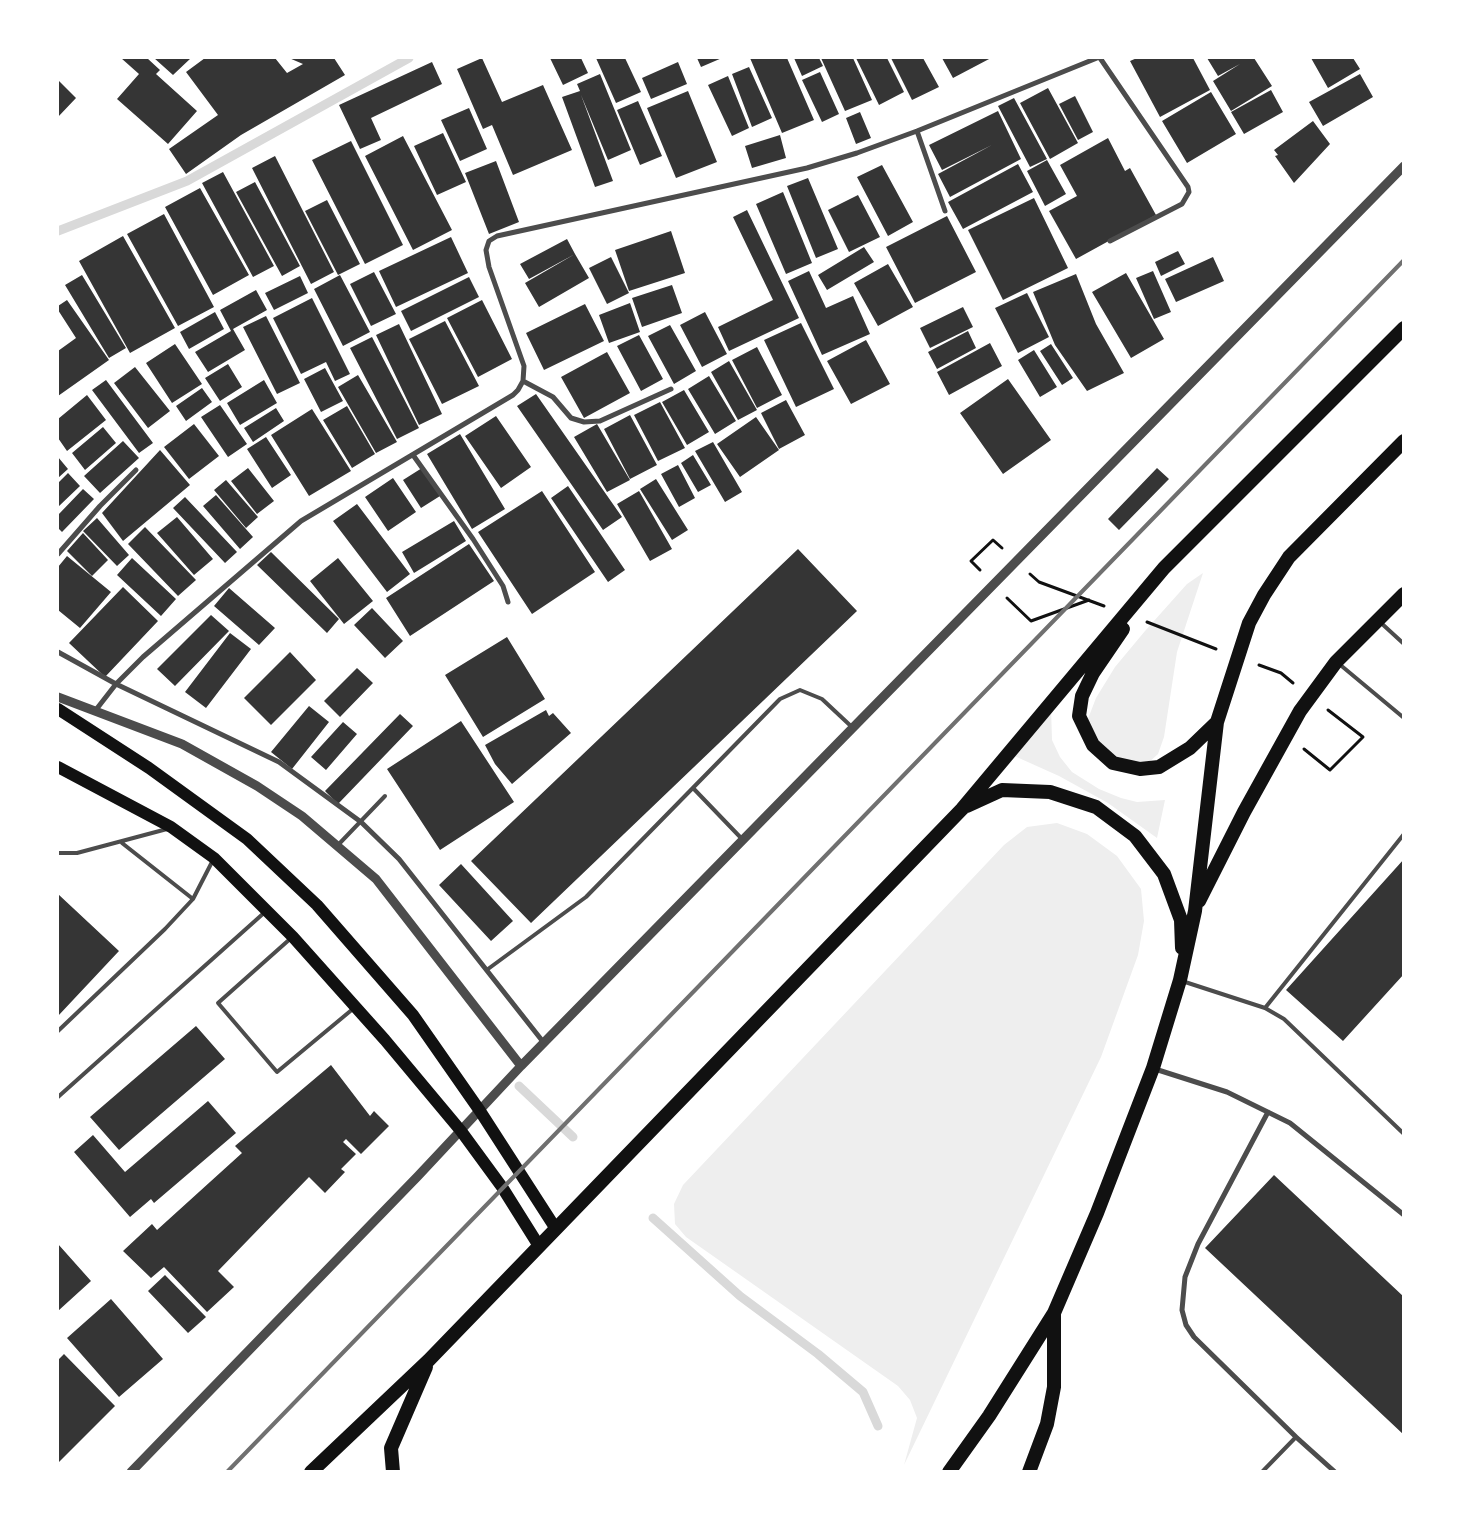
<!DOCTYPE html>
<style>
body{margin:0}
#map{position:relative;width:1461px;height:1529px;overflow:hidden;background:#fff;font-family:Poppins,sans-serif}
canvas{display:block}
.frame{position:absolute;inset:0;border:59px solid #fff;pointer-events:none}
</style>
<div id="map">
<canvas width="1461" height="1529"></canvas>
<div class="frame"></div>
</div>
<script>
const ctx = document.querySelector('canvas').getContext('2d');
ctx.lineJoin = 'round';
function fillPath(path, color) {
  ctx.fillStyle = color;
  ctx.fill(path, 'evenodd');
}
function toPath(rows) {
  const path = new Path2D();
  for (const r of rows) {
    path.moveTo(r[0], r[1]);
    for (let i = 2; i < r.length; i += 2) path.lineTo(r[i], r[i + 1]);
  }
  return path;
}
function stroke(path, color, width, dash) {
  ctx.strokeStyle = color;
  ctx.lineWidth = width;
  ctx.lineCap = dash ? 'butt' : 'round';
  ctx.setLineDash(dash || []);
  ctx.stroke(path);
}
const green = toPath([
 [1203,573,1177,652,1164,737,1158,754,1147,764,1108,756,1086,724,1096,698,1115,667,1145,631,1187,584],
 [1051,707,1052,740,1060,757,1072,772,1099,789,1121,798,1137,802,1165,800,1157,838,1108,803,1059,776,1010,754],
 [1057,823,1087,834,1117,856,1141,889,1144,921,1138,955,1101,1057,904,1465,917,1418,910,1400,898,1386,686,1237,675,1224,674,1204,683,1185,1004,845,1027,827]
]);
const stream = toPath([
 [58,231,187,181,409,58],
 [519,1086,573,1137],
 [653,1218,740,1296,818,1354,863,1392,878,1426]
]);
const building = toPath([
 [121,58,147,58,160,70,156,74,197,111,168,144,117,99,139,74],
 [154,58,191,58,173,75],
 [205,58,275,58,287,73,303,64,289,58,334,58,345,75,241,135,186,174,169,149,218,115,186,72],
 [482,58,502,102,543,85,572,150,513,175,492,125,483,129,457,69],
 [550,58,581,58,588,73,563,85],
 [596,58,625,58,641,92,616,103],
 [697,58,722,58,701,67],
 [750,58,787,58,814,120,782,133],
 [794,58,819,58,823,66,802,76],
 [821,58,853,58,872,100,845,111],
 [856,58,887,58,904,92,879,105],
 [891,58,923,58,939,87,912,100],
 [942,58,991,58,953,78],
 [1137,58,1193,58,1210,90,1160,117,1130,61],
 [1207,58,1254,58,1272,86,1231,111,1213,81,1240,64,1218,76],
 [1311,58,1353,58,1360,69,1328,88],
 [432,62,442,84,371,118,381,140,360,149,339,105],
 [678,62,687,84,651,99,642,78],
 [749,67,772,118,752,127,732,74],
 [820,72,839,114,822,122,802,80],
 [600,74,631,150,608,160,581,95,613,181,595,187,562,97,580,91,577,84],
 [1360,74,1373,97,1323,126,1309,102],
 [728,76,749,128,732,136,708,85],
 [58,80,76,98,58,117],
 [1048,88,1078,143,1050,159,1020,103],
 [1271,90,1283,112,1244,134,1231,112],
 [688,91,717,162,676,178,647,108],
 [1211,92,1236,134,1187,163,1162,121],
 [1075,96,1093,132,1078,140,1059,104],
 [1014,98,1047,159,1030,167,998,106],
 [638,101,662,156,640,165,617,110],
 [469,108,487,149,460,161,441,120],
 [998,111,1021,159,950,197,938,174,992,145,942,170,929,145],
 [860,112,871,138,856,144,846,118],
 [1313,121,1330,144,1294,183,1275,156,1278,155,1274,150],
 [443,133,466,182,437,195,414,146],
 [780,135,786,158,752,168,745,146],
 [403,136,452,230,413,250,365,156],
 [1108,138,1125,171,1130,168,1156,215,1076,259,1049,211,1077,196,1060,165],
 [351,141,403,245,365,264,312,160],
 [275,156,334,272,311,284,252,168],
 [1047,160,1066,194,1045,206,1027,171],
 [496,161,519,222,489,234,465,173],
 [1018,164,1033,192,963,229,948,202],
 [882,165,913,222,888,236,857,177],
 [223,172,274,266,253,277,202,183],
 [808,178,838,249,816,258,787,186],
 [255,182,300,266,282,276,236,192],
 [200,188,249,275,213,295,165,207],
 [783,192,812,263,786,274,756,204],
 [858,195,880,237,849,252,828,210],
 [1034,198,1068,268,1003,300,968,230],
 [327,200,360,264,338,275,305,211],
 [747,210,799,318,729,351,718,327,773,300,733,217],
 [164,214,214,307,178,326,127,234],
 [947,216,976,272,915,303,886,247],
 [671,231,685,273,629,291,615,250],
 [123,236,175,328,130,353,79,261],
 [451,237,468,273,396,307,379,271],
 [567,239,575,254,529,279,520,264],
 [864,247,874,262,827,290,818,275],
 [1178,251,1185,264,1161,276,1155,262],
 [575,254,589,278,539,307,525,283],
 [611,257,629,293,607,304,589,268],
 [1213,257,1224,281,1176,302,1165,279],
 [888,264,913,307,878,326,854,283],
 [809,271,826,308,853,296,870,334,822,355,788,281],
 [1153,271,1171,312,1154,319,1136,278],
 [374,272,396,314,371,326,350,284],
 [1126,273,1164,339,1131,358,1092,292],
 [1076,274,1096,324,1124,373,1087,391,1055,345,1033,292],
 [82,275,126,348,109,358,65,285],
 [340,275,370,332,343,346,314,289],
 [300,276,308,293,274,310,265,293],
 [469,277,479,297,411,331,401,311],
 [672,285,682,313,642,327,632,298],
 [256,290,267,310,233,329,245,350,208,372,195,352,231,331,220,310],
 [1027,293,1049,337,1018,353,995,308],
 [312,298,350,374,335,381,326,362,301,374,273,318],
 [67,300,109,360,58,396,58,351,76,338,58,310,58,306],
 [482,300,512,359,478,377,447,318],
 [630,303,640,332,609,343,599,315],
 [585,304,604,341,544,370,526,333],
 [963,307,973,327,930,348,920,328],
 [215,312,224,329,189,349,180,332],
 [705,312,727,354,702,367,680,325],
 [266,316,300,383,277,394,243,327],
 [445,321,479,386,442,404,409,339],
 [801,323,834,389,796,407,764,340],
 [399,324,442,414,419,425,376,335],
 [670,325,696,371,674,384,648,336],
 [968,331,976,348,937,369,928,352],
 [639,335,663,379,641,391,617,346],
 [372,337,419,428,397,439,350,348],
 [866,340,890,384,851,404,827,361],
 [990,343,1002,366,949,395,937,372],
 [175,344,202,384,172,403,146,363],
 [1051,344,1073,378,1062,385,1040,351],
 [757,347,782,395,757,408,732,360],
 [1034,350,1057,387,1040,397,1018,360],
 [607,352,630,393,584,418,561,377],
 [729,361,757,410,738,420,711,372],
 [228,364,242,387,220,401,205,378],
 [135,367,170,411,148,428,114,383],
 [325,368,343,401,321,412,304,379],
 [358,375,397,442,376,453,338,387],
 [709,376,736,421,715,434,688,389],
 [1008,379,1051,440,1003,474,960,413],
 [106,380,153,443,139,453,92,390],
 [264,380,277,403,240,425,227,403],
 [202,388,212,402,186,421,176,406],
 [684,390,709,432,687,445,662,402],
 [536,394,622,517,603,530,517,406],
 [87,395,106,420,67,451,58,438,58,419],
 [786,400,805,435,779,449,761,413],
 [660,402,685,448,658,461,634,415],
 [220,405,247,444,228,457,201,417],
 [347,406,375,454,352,468,323,420],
 [276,408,284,421,253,442,244,428],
 [312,409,351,471,309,496,271,435],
 [630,415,657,465,630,479,604,429],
 [496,416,531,467,501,488,465,436],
 [756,417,779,450,740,477,717,444],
 [194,424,219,456,189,479,164,447],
 [597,424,630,480,607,492,574,437],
 [103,427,116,443,85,470,72,453],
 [460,434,505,509,472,529,427,454],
 [266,437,291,475,272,488,247,449],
 [123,441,139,458,100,493,84,476],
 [713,442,742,492,725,502,695,451],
 [160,450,190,485,123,541,102,513],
 [693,455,711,485,698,492,681,463],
 [58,457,68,469,58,478],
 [678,465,695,498,679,507,661,474],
 [248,468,274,501,257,514,231,481],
 [422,468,440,496,421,508,403,480],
 [1157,468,1169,479,1119,530,1108,519],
 [68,473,80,486,58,507,58,483],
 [393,478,416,512,388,531,365,497],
 [656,479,688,530,672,540,640,489],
 [226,480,258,517,246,528,214,490],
 [568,486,625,570,608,582,551,498],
 [83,489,94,499,62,532,58,528,58,515],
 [542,491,595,572,532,614,478,532],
 [639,491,672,549,650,561,617,504],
 [216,495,253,537,240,549,203,506],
 [185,497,237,552,225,563,173,508],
 [357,504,410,574,387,592,333,521],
 [177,517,213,559,194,575,157,533],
 [97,518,129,555,117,566,83,531],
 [454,521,466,541,414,573,402,552],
 [145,527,196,580,178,596,128,544],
 [83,533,108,560,92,576,67,551],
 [469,544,494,581,410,636,386,598],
 [798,549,857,611,531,923,471,861],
 [271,552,339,619,327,633,257,565],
 [67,556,111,592,80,628,58,610,58,567],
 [132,558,176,599,161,616,117,575],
 [338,558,373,601,344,624,310,581],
 [123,587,158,621,105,677,69,643],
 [229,588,275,628,259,645,214,606],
 [372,608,403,641,385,658,354,625],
 [211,615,229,631,175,686,157,669],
 [230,633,251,649,206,708,185,692],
 [507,637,545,699,483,737,445,675],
 [290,652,316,680,271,725,244,698],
 [357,668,373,683,340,717,324,701],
 [309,706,329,722,292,769,271,752],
 [546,710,549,716,553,713,571,733,512,784,495,764,485,745],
 [400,714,413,726,338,804,325,791],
 [461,721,514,802,440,850,387,769],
 [343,722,357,734,326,770,311,757],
 [1404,859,1404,974,1343,1041,1286,990],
 [461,864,513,921,491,941,439,885],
 [58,894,119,951,58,1016],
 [196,1026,225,1059,119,1150,90,1117],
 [331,1065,370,1116,374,1111,389,1126,361,1154,346,1139,343,1142,356,1154,341,1169,345,1172,325,1193,309,1177,218,1271,234,1287,207,1312,164,1267,151,1278,123,1251,152,1224,157,1230,242,1153,235,1146],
 [208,1101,236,1133,154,1203,151,1199,130,1217,74,1152,93,1135,125,1172],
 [1274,1175,1404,1297,1404,1435,1205,1248],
 [58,1244,91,1281,58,1311],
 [165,1275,206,1317,188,1333,148,1291],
 [111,1299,163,1359,119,1397,67,1338],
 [64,1354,115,1406,58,1463,58,1360]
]);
const path = toPath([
 [980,570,971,561,993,540,1002,548],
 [1030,574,1039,582,1104,606],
 [1007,598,1031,621,1089,600],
 [1147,622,1216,649],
 [1259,665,1281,673,1293,683],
 [1304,749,1330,770,1363,737,1328,710]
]);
const service = toPath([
 [1380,622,1404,644],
 [1338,663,1404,718],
 [693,788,743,840],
 [122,843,193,899],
 [338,845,385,796],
 [58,853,77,853,167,829],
 [290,939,218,1003,277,1072,354,1008],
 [488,969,586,897,780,699,800,690,822,699,853,728],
 [1182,981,1265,1008,1284,1019,1404,1134],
 [1265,1008,1404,834],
 [58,1031,165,929,193,899,213,860],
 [58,1097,265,912],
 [1262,1472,1296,1437]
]);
const minor = toPath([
 [1100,58,1188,187,1189,192,1182,204,1110,241],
 [917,131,945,211],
 [523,381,553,397,571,418,584,422,600,421,671,389],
 [413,455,473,539,503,586,508,602],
 [58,554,100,506,136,470],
 [58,652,116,684,279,762,361,822,399,859,544,1043],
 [95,711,116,684,143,657,301,521,513,395,518,390,523,381,524,366,489,267,486,250,489,241,497,236,807,168,857,153,917,131,1097,58],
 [1155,1069,1227,1092,1290,1123,1404,1215],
 [1268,1112,1198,1244,1185,1277,1182,1310,1186,1325,1194,1337,1296,1437,1335,1472]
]);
const tertiary = toPath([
 [58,697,182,744,257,786,302,816,376,879,521,1066],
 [131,1472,418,1176,521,1066,1404,166]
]);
const primary = toPath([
 [58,709,149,768,247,839,317,905,413,1015,480,1111,556,1229],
 [58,767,171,827,214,858,293,937,385,1040,461,1131,502,1187,539,1246]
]);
const trunk = toPath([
 [1123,629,1093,673,1082,696,1079,716,1093,745,1113,763,1140,769,1159,767,1190,748,1217,722],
 [967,806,1002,790,1050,792,1096,807,1135,836,1164,874,1181,920,1182,948],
 [1199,901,1244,812,1300,711,1336,662,1404,594],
 [311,1472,429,1360,962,809,1164,568,1404,328],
 [393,1472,391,1448,426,1367],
 [949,1472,989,1416,1054,1313,1097,1213,1153,1068,1180,980,1195,911,1217,722,1249,623,1264,595,1289,557,1404,441],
 [1029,1472,1047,1424,1054,1387,1054,1313]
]);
const rail = toPath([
 [227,1472,1404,260]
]);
fillPath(green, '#eee');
stroke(stream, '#d9d9d9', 9);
fillPath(building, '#353535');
stroke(path, '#111', 3);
stroke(service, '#4c4c4c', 4);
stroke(minor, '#4c4c4c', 5);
stroke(tertiary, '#4c4c4c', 9);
stroke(primary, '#111', 12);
stroke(trunk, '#111', 14);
stroke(rail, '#707070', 4);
</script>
